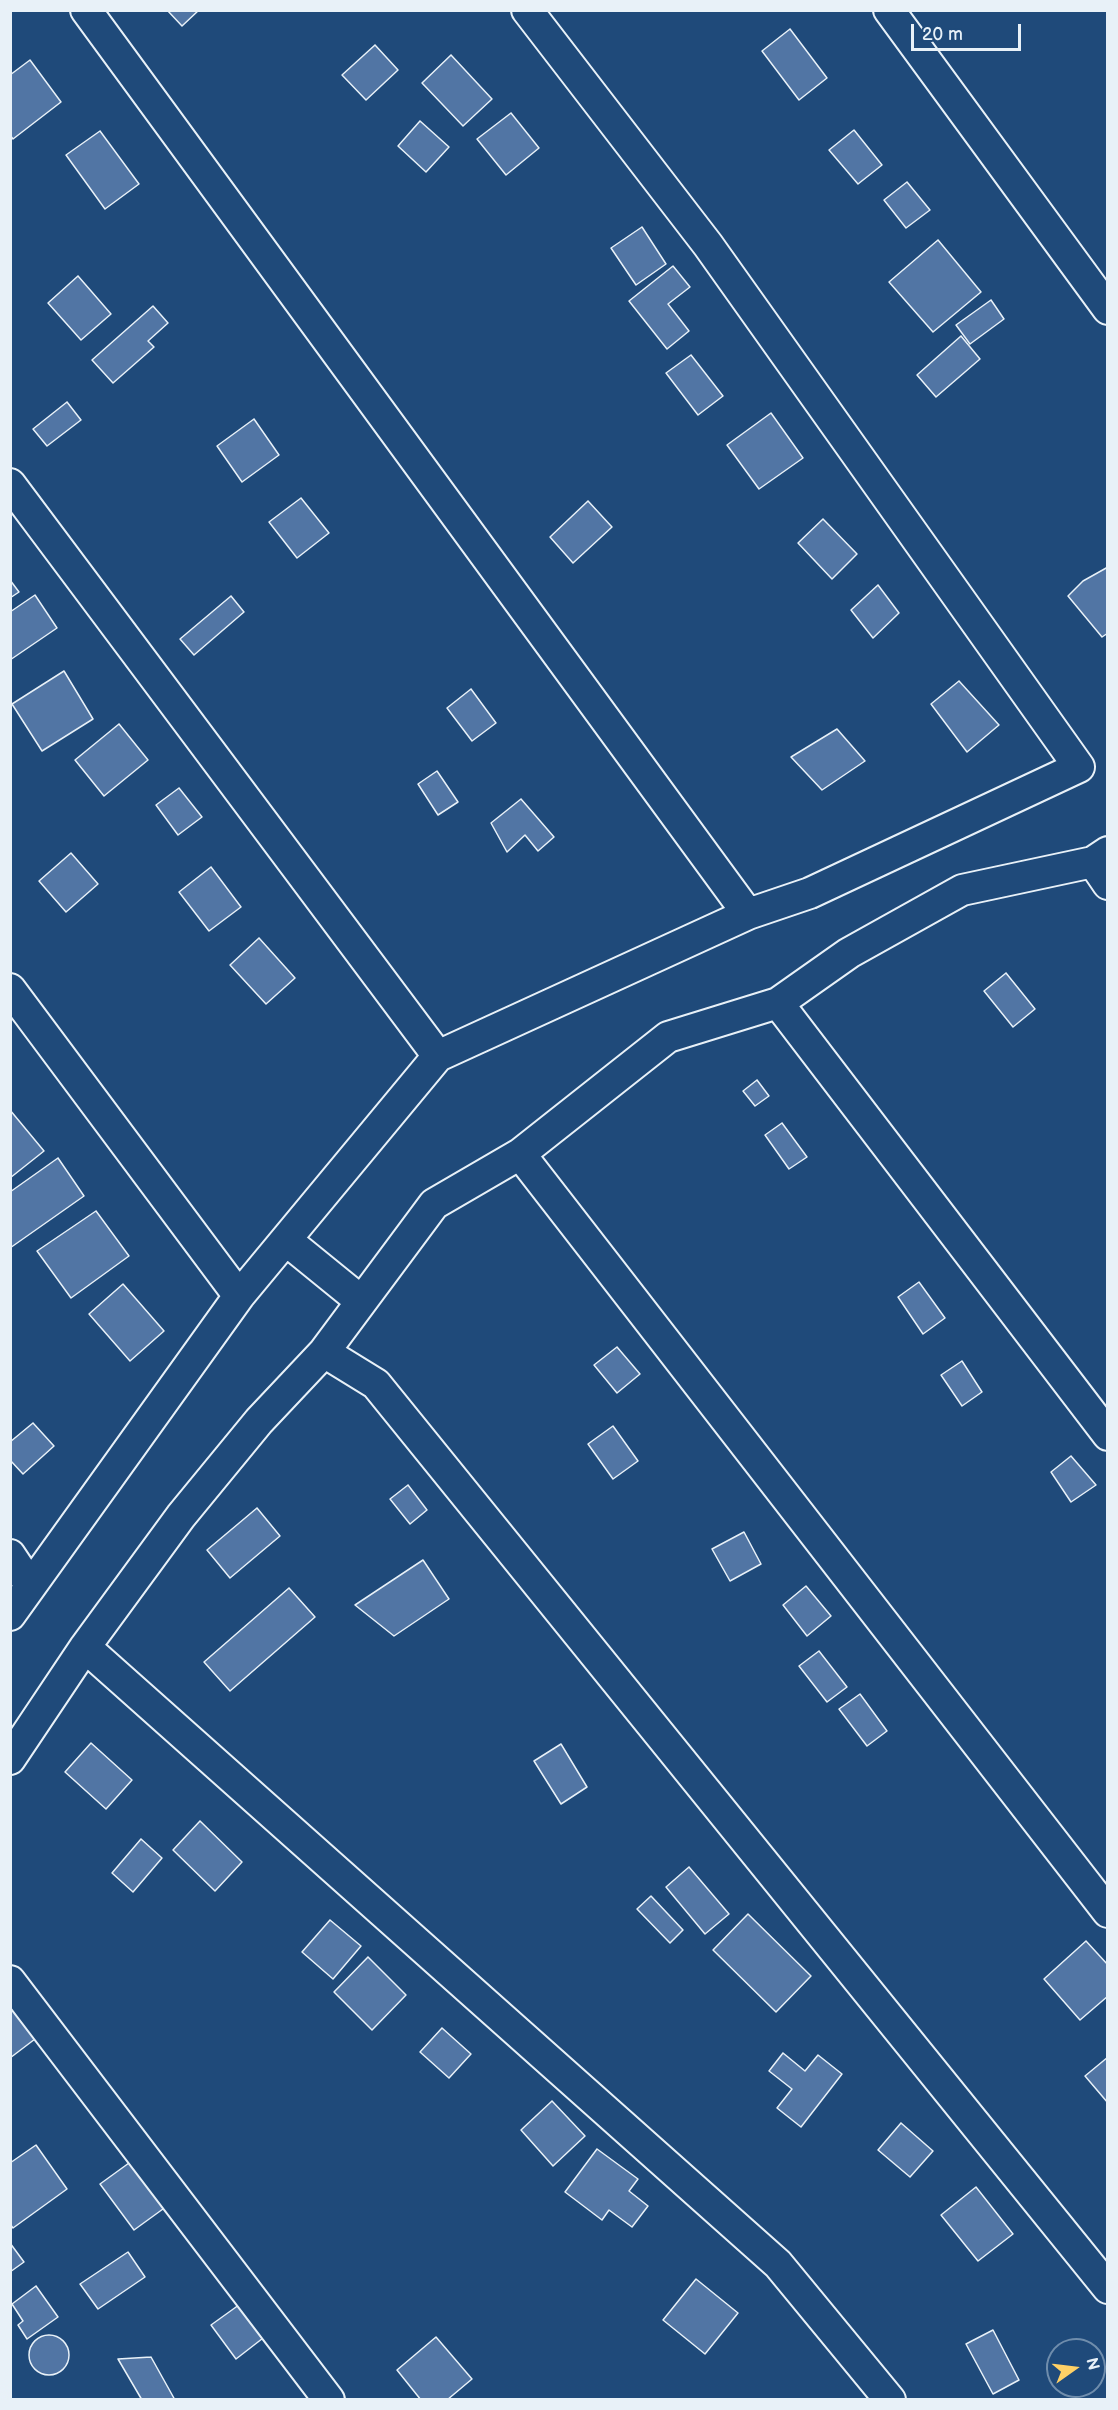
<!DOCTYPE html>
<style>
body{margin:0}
#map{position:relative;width:1118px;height:2410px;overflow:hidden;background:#1f4a7a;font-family:"Balsamiq Sans",sans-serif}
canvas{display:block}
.frame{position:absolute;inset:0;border:12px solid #e8f1f8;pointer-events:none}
.north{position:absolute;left:1046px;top:2338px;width:60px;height:60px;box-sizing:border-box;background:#1f4a7a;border:2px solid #6f8dac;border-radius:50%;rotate:76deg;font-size:16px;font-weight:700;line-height:24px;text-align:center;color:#e8f1f8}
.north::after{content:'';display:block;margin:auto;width:21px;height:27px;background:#ffd166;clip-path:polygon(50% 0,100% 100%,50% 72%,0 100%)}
.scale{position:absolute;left:911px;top:24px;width:110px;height:27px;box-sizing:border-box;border:3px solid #e8f1f8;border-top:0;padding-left:8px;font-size:18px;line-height:21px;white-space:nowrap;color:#e8f1f8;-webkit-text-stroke:4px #1f4a7a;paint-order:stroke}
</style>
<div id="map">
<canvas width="1118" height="2410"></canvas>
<div class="frame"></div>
<div class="north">N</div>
<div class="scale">20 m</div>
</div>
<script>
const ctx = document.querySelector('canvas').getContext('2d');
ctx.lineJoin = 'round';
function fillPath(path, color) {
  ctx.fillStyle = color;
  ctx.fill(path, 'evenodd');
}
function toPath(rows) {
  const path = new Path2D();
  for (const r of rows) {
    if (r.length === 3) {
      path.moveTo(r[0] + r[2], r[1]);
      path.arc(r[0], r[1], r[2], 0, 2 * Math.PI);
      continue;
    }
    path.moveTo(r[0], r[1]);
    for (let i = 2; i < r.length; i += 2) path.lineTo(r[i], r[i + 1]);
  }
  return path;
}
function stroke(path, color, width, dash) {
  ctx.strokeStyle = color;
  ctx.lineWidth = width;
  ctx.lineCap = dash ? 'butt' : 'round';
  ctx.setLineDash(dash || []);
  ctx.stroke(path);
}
const building = toPath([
 [167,10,199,10,182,26,167,10],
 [790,29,827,78,799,100,762,51,790,29],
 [375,45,398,70,366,100,342,75,375,45],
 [451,55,492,99,463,126,422,83,451,55],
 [30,60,61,102,13,139,10,135,10,75,30,60],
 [511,113,539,148,506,175,477,139,511,113],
 [420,121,449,147,426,172,398,146,420,121],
 [854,130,882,165,858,184,829,150,854,130],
 [100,131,139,184,105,209,66,155,100,131],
 [907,182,930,210,906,228,884,200,907,182],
 [642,227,666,264,636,285,611,248,642,227],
 [938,240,981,292,933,332,889,282,938,240],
 [673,266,690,287,668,304,689,331,667,349,629,301,673,266],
 [78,276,111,314,81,340,48,303,78,276],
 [991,300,1004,319,970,344,956,325,991,300],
 [153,306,168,323,148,341,154,347,113,383,92,360,153,306],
 [961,336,980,359,936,397,917,375,961,336],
 [691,355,723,396,698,415,666,373,691,355],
 [67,402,81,420,47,446,33,429,67,402],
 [771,413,803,458,759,489,727,445,771,413],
 [254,419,279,455,242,482,217,446,254,419],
 [301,498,329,533,297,558,269,522,301,498],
 [588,501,612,527,573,563,550,537,588,501],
 [823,519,857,554,832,579,798,543,823,519],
 [1108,567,1108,633,1102,637,1068,596,1083,581,1108,567],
 [10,580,19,592,10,598,10,580],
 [878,585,899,613,873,638,851,610,878,585],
 [35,595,57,628,10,660,10,612,35,595],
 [231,596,244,612,194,655,180,639,231,596],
 [64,671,93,719,42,751,12,704,64,671],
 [959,681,999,725,967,752,931,704,959,681],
 [471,689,496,723,472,741,447,708,471,689],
 [119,724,148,760,104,796,75,760,119,724],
 [837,729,865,761,822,790,791,757,837,729],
 [437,771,458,802,438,815,418,784,437,771],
 [179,788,202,817,178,835,156,805,179,788],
 [521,799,554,837,538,851,525,835,507,852,491,823,521,799],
 [71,853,98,884,66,912,39,881,71,853],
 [211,867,241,907,209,931,179,892,211,867],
 [259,938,295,978,266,1004,230,965,259,938],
 [1006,973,1035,1009,1013,1027,984,991,1006,973],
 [757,1080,769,1096,755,1106,743,1091,757,1080],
 [10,1110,44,1151,10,1178,10,1110],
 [782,1123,807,1157,789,1169,765,1135,782,1123],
 [58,1158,84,1196,10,1248,10,1192,58,1158],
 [96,1211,129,1256,71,1298,37,1251,96,1211],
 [919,1282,945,1318,923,1334,898,1297,919,1282],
 [123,1284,164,1331,130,1361,89,1314,123,1284],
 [617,1347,640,1374,617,1393,594,1365,617,1347],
 [962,1361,982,1392,962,1406,941,1375,962,1361],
 [33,1423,54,1446,23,1474,10,1460,10,1442,33,1423],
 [613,1426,638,1461,613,1479,588,1444,613,1426],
 [1071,1456,1096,1485,1071,1502,1051,1472,1071,1456],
 [408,1485,427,1510,410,1524,390,1499,408,1485],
 [257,1508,280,1536,230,1578,207,1550,257,1508],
 [744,1532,761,1564,730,1581,712,1549,744,1532],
 [423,1560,449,1599,394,1636,355,1605,423,1560],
 [806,1586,831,1616,807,1636,783,1605,806,1586],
 [289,1588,315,1617,230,1691,204,1662,289,1588],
 [819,1651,847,1687,827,1702,799,1666,819,1651],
 [860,1694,887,1731,867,1746,839,1709,860,1694],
 [91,1743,132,1780,106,1809,65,1772,91,1743],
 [561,1744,587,1787,561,1804,534,1761,561,1744],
 [200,1821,242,1862,215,1891,173,1850,200,1821],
 [141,1839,162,1858,133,1892,112,1873,141,1839],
 [689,1867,729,1914,705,1934,666,1887,689,1867],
 [651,1896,683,1930,670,1943,637,1909,651,1896],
 [748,1914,811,1976,776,2012,713,1950,748,1914],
 [330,1920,361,1946,333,1979,302,1952,330,1920],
 [1086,1941,1108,1965,1108,1996,1080,2020,1044,1979,1086,1941],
 [368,1957,406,1995,372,2030,334,1992,368,1957],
 [10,2007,35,2039,10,2058,10,2007],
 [442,2028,471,2054,449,2078,420,2052,442,2028],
 [783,2053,805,2071,818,2055,842,2074,801,2127,777,2108,792,2089,769,2071,783,2053],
 [1108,2057,1108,2103,1085,2076,1108,2057],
 [552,2101,585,2136,553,2166,521,2130,552,2101],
 [901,2123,933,2151,910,2177,878,2150,901,2123],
 [36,2145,67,2189,13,2228,10,2224,10,2163,36,2145],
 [597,2149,638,2179,629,2191,648,2206,632,2227,609,2210,602,2220,565,2192,597,2149],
 [140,2155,174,2201,134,2230,100,2184,140,2155],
 [976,2187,1013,2234,978,2261,941,2215,976,2187],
 [10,2243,24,2262,10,2272,10,2243],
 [128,2252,145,2277,98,2309,80,2284,128,2252],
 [696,2279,738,2313,705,2354,663,2320,696,2279],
 [36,2286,58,2317,27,2339,18,2325,23,2321,12,2304,36,2286],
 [243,2302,267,2335,236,2359,211,2325,243,2302],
 [993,2330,1019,2380,993,2394,966,2344,993,2330],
 [49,2355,20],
 [436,2337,472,2379,447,2400,421,2400,397,2370,436,2337],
 [151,2357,175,2400,142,2400,118,2359,151,2357]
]);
const street = toPath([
 [86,10,748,914],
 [889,10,1108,309],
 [10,484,438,1056],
 [1093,862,1108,884],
 [10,989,239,1296],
 [778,1003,1108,1435],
 [520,1154,1108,1912],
 [286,1240,361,1301],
 [324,1352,376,1384,1108,2288],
 [10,1555,30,1585],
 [10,1615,239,1296,438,1056,748,914,810,893,1079,767,708,245,527,10],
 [85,1647,778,2264,890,2400],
 [10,1759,85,1647,181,1516,259,1421,324,1352,434,1204,520,1154,668,1037,778,1003,849,953,962,890,1093,862,1108,852],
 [10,1981,329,2400]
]);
fillPath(building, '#5175a4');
stroke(building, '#e8f1f8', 1.5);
stroke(street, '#e8f1f8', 34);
stroke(street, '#1f4a7a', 30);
</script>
